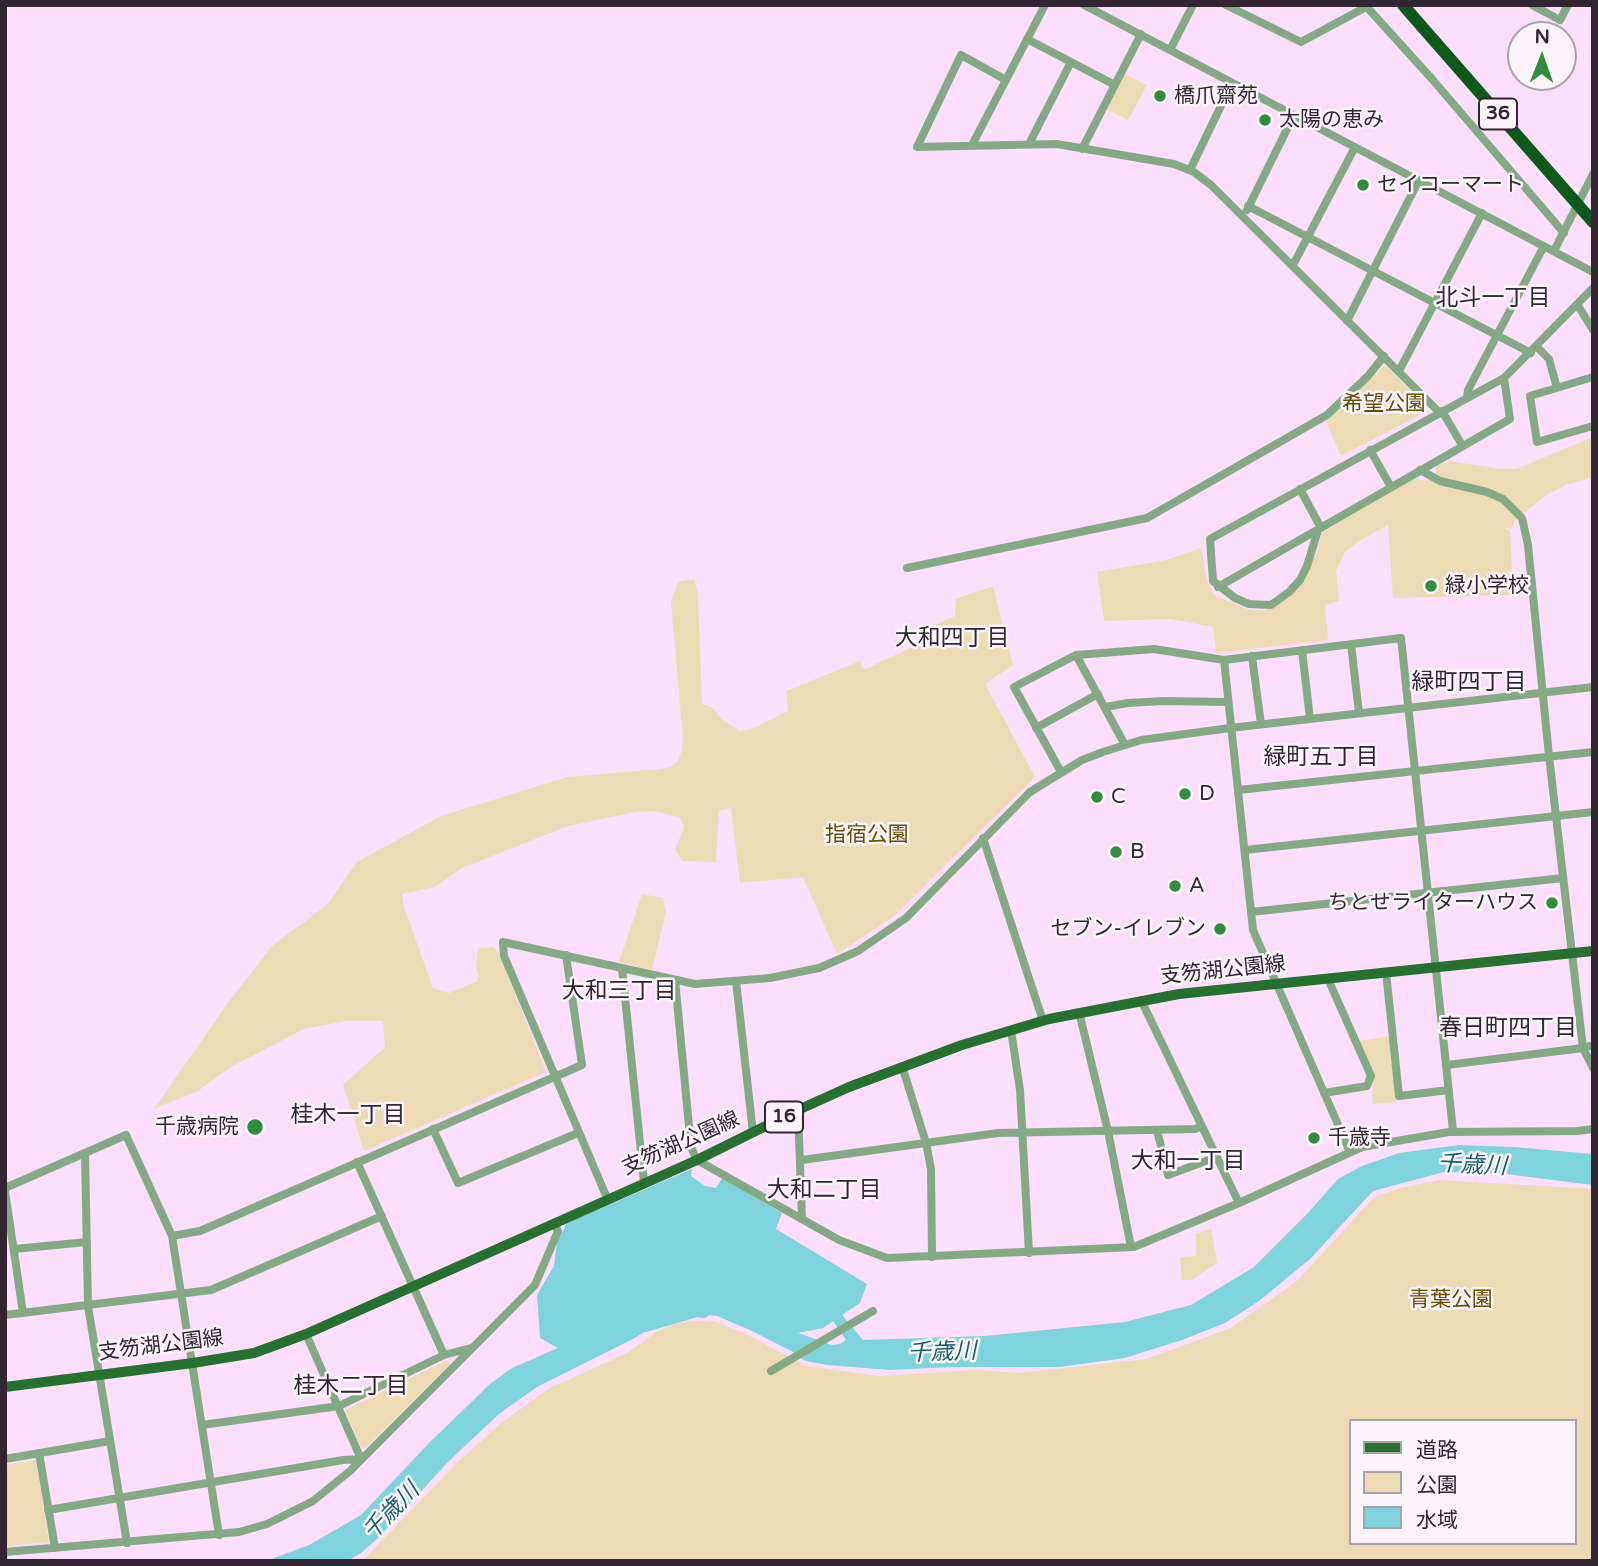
<!DOCTYPE html>
<meta charset="utf-8">
<style>
body{margin:0}
#map{position:relative;width:1598px;height:1566px;overflow:hidden;background:#fddffd;font-family:"Varela Round","Noto Sans JP",sans-serif}
canvas{display:block}
.frame{position:absolute;inset:0;border:7px solid #302530;pointer-events:none}
.legend{position:absolute;left:1349px;top:1419px;width:228px;height:126px;box-sizing:border-box;background:#fbf5fb;border:2px solid #aaa2aa;margin:0;padding:9px 12px;list-style:none;font-size:21px;color:#302530}
.legend li{display:flex;align-items:center;gap:14px;height:35px}
.legend b{width:35px;border:2px solid #aaa2aa}
.north{position:absolute;left:1507px;top:21px;width:70px;height:70px;box-sizing:border-box;background:#fbf5fb;border:2px solid #aaa2aa;border-radius:50%;rotate:1deg;font-size:19px;font-weight:700;line-height:28px;text-align:center;color:#302530}
.north::after{content:'';display:block;margin:auto;width:24px;height:32px;background:#318c3d;clip-path:polygon(50% 0,100% 100%,50% 72%,0 100%)}
</style>
<div id="map">
<canvas width="1598" height="1566"></canvas>
<div class="frame"></div>
<ul class="legend">
<li><b style="height:9px;background:#267030"></b>道路</li>
<li><b style="height:19px;background:#eddbb5"></b>公園</li>
<li><b style="height:19px;background:#7ed3dd"></b>水域</li>
</ul>
<div class="north">N</div>
</div>
<script>
const ctx = document.querySelector('canvas').getContext('2d');
ctx.lineJoin = 'round';
function fillPath(path, color) {
  ctx.fillStyle = color;
  ctx.fill(path, 'evenodd');
}
function toPath(rows) {
  const path = new Path2D();
  for (const r of rows) {
    path.moveTo(r[0], r[1]);
    for (let i = 2; i < r.length; i += 2) path.lineTo(r[i], r[i + 1]);
  }
  return path;
}
function stroke(path, color, width, dash) {
  ctx.strokeStyle = color;
  ctx.lineWidth = width;
  ctx.lineCap = dash ? 'butt' : 'round';
  ctx.setLineDash(dash || []);
  ctx.stroke(path);
}
function write(font, color, halo, rows, align = 'center') {
  ctx.font = font + ' "Varela Round","Noto Sans JP",sans-serif';
  ctx.lineWidth = 5;
  ctx.setLineDash([]);
  ctx.textBaseline = 'middle';
  ctx.strokeStyle = halo;
  ctx.fillStyle = color;
  for (const [text, x, y, turn = 0] of rows) {
    ctx.save();
    ctx.translate(x, y);
    ctx.rotate((+turn || 0) * Math.PI / 180);
    ctx.textAlign = isNaN(turn) ? turn : align;
    if (halo) ctx.strokeText(text, 0, 0);
    ctx.fillText(text, 0, 0);
    ctx.restore();
  }
}
const green = toPath([
 [1124,74,1147,85,1128,120,1106,109],
 [1385,365,1424,404,1420,415,1341,456,1326,422],
 [1593,437,1593,477,1566,485,1548,494,1516,519,1511,529,1503,527,1510,531,1513,595,1393,598,1388,525,1359,541,1345,552,1336,571,1339,601,1325,605,1328,640,1216,653,1213,627,1170,619,1104,621,1097,572,1166,560,1201,548,1207,581,1214,595,1247,609,1263,611,1280,604,1291,595,1306,576,1317,552,1322,533,1415,478,1426,481,1436,473,1436,466,1450,461,1501,469,1516,469],
 [694,579,698,595,702,704,713,708,721,719,740,731,752,729,788,711,786,691,860,661,863,670,917,645,926,629,955,616,956,599,993,586,1013,665,985,684,1035,777,893,917,837,954,803,877,740,883,731,808,719,811,716,862,683,861,675,850,684,827,681,818,655,811,636,812,568,826,462,868,435,887,402,894,404,907,433,988,449,993,476,982,479,977,476,965,478,948,493,947,499,953,546,1072,364,1151,343,1085,385,1047,383,1021,346,1021,304,1029,229,1068,198,1091,154,1109,230,1000,273,945,327,905,357,862,441,816,567,777,660,769,670,767,678,761,682,750,683,739,671,602,678,582],
 [642,894,663,898,666,912,652,970,619,962],
 [1389,1036,1396,1102,1372,1104,1374,1080,1359,1041],
 [1441,1180,1593,1189,1593,1561,362,1561,458,1462,501,1423,550,1388,627,1353,656,1332,677,1323,697,1321,716,1322,744,1333,806,1366,879,1376,977,1370,1020,1373,1146,1359,1231,1328,1297,1281,1373,1198,1400,1188],
 [1351,1421,1575,1421,1575,1543,1351,1543],
 [1211,1228,1217,1263,1193,1279,1182,1281,1180,1257,1196,1256,1196,1234],
 [447,1360,450,1364,365,1448,361,1447,345,1410],
 [36,1460,49,1542,5,1546,5,1465]
]);
const water = toPath([
 [1459,1145,1514,1147,1593,1154,1593,1185,1506,1174,1444,1172,1373,1191,1310,1259,1259,1301,1225,1323,1182,1340,1125,1358,1060,1367,952,1367,890,1370,828,1365,805,1361,793,1352,750,1330,717,1316,677,1312,633,1339,537,1387,499,1414,449,1461,378,1538,361,1553,348,1561,266,1561,309,1545,361,1515,429,1443,491,1383,512,1368,558,1348,540,1338,537,1295,554,1266,557,1242,567,1223,692,1169,691,1176,705,1186,716,1188,722,1178,782,1213,776,1229,867,1284,860,1303,842,1315,863,1340,985,1336,1125,1322,1191,1305,1254,1267,1306,1215,1338,1179,1362,1166,1399,1153],
 [833,1321,846,1340,840,1344,832,1345,798,1333,823,1328]
]);
const river = toPath([
 [645,1325,697,1310,703,1311]
]);
const minor = toPath([
 [1084,5,1593,272],
 [1226,5,1301,42,1366,7],
 [1365,5,1432,79,1564,233],
 [1532,5,1560,20,1568,5],
 [1027,39,1115,85],
 [1170,50,1193,5],
 [1006,80,961,55,917,147,1057,144,1174,164,1194,172,1211,185,1439,412],
 [1029,144,1071,62],
 [972,145,1045,5],
 [1082,149,1141,34],
 [1190,170,1232,83],
 [1248,206,1531,353],
 [1247,210,1294,115],
 [1554,251,1593,174],
 [1293,265,1355,147],
 [1577,304,1593,330],
 [1347,321,1419,180],
 [1537,347,1549,359,1557,388],
 [1399,371,1482,213],
 [1593,377,1530,396,1537,442,1593,426],
 [1467,397,1468,390,1544,246],
 [1442,411,1462,445],
 [1370,450,1391,487],
 [1420,470,1440,481,1487,492,1503,499,1522,518,1528,545,1549,756,1583,1048,1593,1068],
 [1300,489,1321,528],
 [1318,530,1307,566,1300,580,1289,592,1271,605,1249,604,1235,598,1213,581,1210,539,1504,378,1593,288],
 [907,568,1147,518,1327,415,1368,376,1384,356],
 [1218,587,1510,419,1504,378],
 [1351,644,1359,713],
 [1302,650,1310,719],
 [1076,655,1125,745],
 [1252,656,1261,724],
 [1224,660,1253,930,1350,1152],
 [1105,707,1128,703,1164,701,1228,702],
 [1036,728,1098,694],
 [1061,772,1014,687,1076,655,1154,649,1224,660,1401,638,1453,1131],
 [1238,790,1593,752],
 [983,838,1043,1021],
 [1245,850,1593,812],
 [1251,912,1563,878],
 [622,968,644,1182],
 [1386,972,1399,1096,1449,1090],
 [675,980,691,1147,697,1160,839,1240,887,1258,1134,1247,1239,1203,1362,1147,1449,1132,1577,1131,1593,1129],
 [736,981,753,1133],
 [1141,1000,1239,1203],
 [1079,1012,1108,1131,1131,1247],
 [1011,1030,1020,1090,1029,1253],
 [1447,1065,1583,1048,1593,1045],
 [902,1066,926,1143,931,1169,932,1257],
 [1324,1093,1367,1086,1371,1076,1328,979],
 [798,1110,802,1218],
 [433,1129,458,1183,578,1133],
 [1157,1130,1168,1175,1217,1157],
 [85,1153,88,1306,127,1543],
 [802,1160,998,1133,1195,1129,1202,1126],
 [357,1162,444,1355],
 [5,1188,126,1135,172,1236,219,1535],
 [5,1191,23,1313],
 [607,1198,504,956,503,942,695,984,770,978,819,968,858,951,906,918,1030,792,1082,760,1103,752,1141,740,1230,728,1593,687],
 [172,1236,200,1231,582,1065,566,955],
 [14,1249,87,1242],
 [5,1315,211,1290,382,1216],
 [771,1371,873,1311],
 [202,1425,339,1406,444,1355,471,1348],
 [39,1453,55,1548],
 [5,1459,110,1441],
 [48,1510,343,1460,361,1459,306,1334],
 [5,1552,239,1532,267,1524,313,1501,350,1471,535,1285,558,1231,554,1223]
]);
const major = toPath([
 [5,1387,193,1363,254,1353,306,1334,414,1286,697,1160,798,1110,849,1087,962,1045,1049,1019,1179,994,1593,951]
]);
const highway = toPath([
 [1403,5,1593,222]
]);
const markers = [
 [1160,96,7,"#318c3d"],
 [1265,120,7,"#318c3d"],
 [1363,185,7,"#318c3d"],
 [1431,586,7,"#318c3d"],
 [1185,794,7,"#318c3d"],
 [1097,797,7,"#318c3d"],
 [1116,852,7,"#318c3d"],
 [1175,886,7,"#318c3d"],
 [1552,903,7,"#318c3d"],
 [1220,929,7,"#318c3d"],
 [255,1127,9,"#318c3d"],
 [1314,1138,7,"#318c3d"]
];
const shields = [
 [1498,114,38],
 [784,1117,38]
];
const shieldNames = [
 ["36",1498,114],
 ["16",784,1117]
];
const poiNames = [
 ["橋爪齋苑",1174,96],
 ["太陽の恵み",1279,120],
 ["セイコーマート",1377,185],
 ["緑小学校",1445,586],
 ["D",1199,794],
 ["C",1111,797],
 ["B",1130,852],
 ["A",1189,886],
 ["ちとせライターハウス",1538,903,"right"],
 ["セブン-イレブン",1206,929,"right"],
 ["千歳病院",239,1127,"right"],
 ["千歳寺",1328,1138]
];
const parkNames = [
 ["希望公園",1384,404],
 ["指宿公園",867,835],
 ["青葉公園",1451,1300]
];
const streetNames = [
 ["支笏湖公園線",1223,971,-6],
 ["支笏湖公園線",681,1144,-24],
 ["支笏湖公園線",161,1346,-7]
];
const neighbourhoodNames = [
 ["北斗一丁目",1493,299],
 ["大和四丁目",952,639],
 ["緑町四丁目",1469,683],
 ["緑町五丁目",1321,758],
 ["大和三丁目",619,992],
 ["春日町四丁目",1508,1029],
 ["桂木一丁目",348,1116],
 ["大和一丁目",1188,1162],
 ["大和二丁目",824,1191],
 ["桂木二丁目",351,1387]
];
const waterNames = [
 ["千歳川",1472,1166,3],
 ["千歳川",942,1353,-2],
 ["千歳川",392,1512,-46]
];
fillPath(green, '#eddbb5');
fillPath(water, '#7ed3dd');
stroke(river, '#7ed3dd', 14);
stroke(minor, '#84a985', 8);
stroke(major, '#267030', 10);
stroke(highway, '#0f581c', 12);
for (const [x, y, r, color] of markers) {
  const dot = new Path2D();
  dot.arc(x, y, r, 0, 2 * Math.PI);
  ctx.fillStyle = color;
  ctx.fill(dot);
  stroke(dot, '#fbf5fb', 2.5);
}
for (const [x, y, w] of shields) {
  const box = new Path2D();
  box.roundRect(x - w / 2, y - 15.5, w, 31, 5);
  ctx.fillStyle = '#fbf5fb';
  ctx.fill(box);
  stroke(box, '#302530', 2);
}
write('bold 19px', '#302530', null, shieldNames);
write('21px', '#302530', '#fbf5fb', poiNames, 'left');
write('21px', '#674c00', '#fbf5fb', parkNames);
write('21px', '#302530', '#fbf5fb', streetNames);
write('23px', '#302530', '#fbf5fb', neighbourhoodNames);
write('italic 23px', '#175e66', '#fbf5fb', waterNames);
</script>
